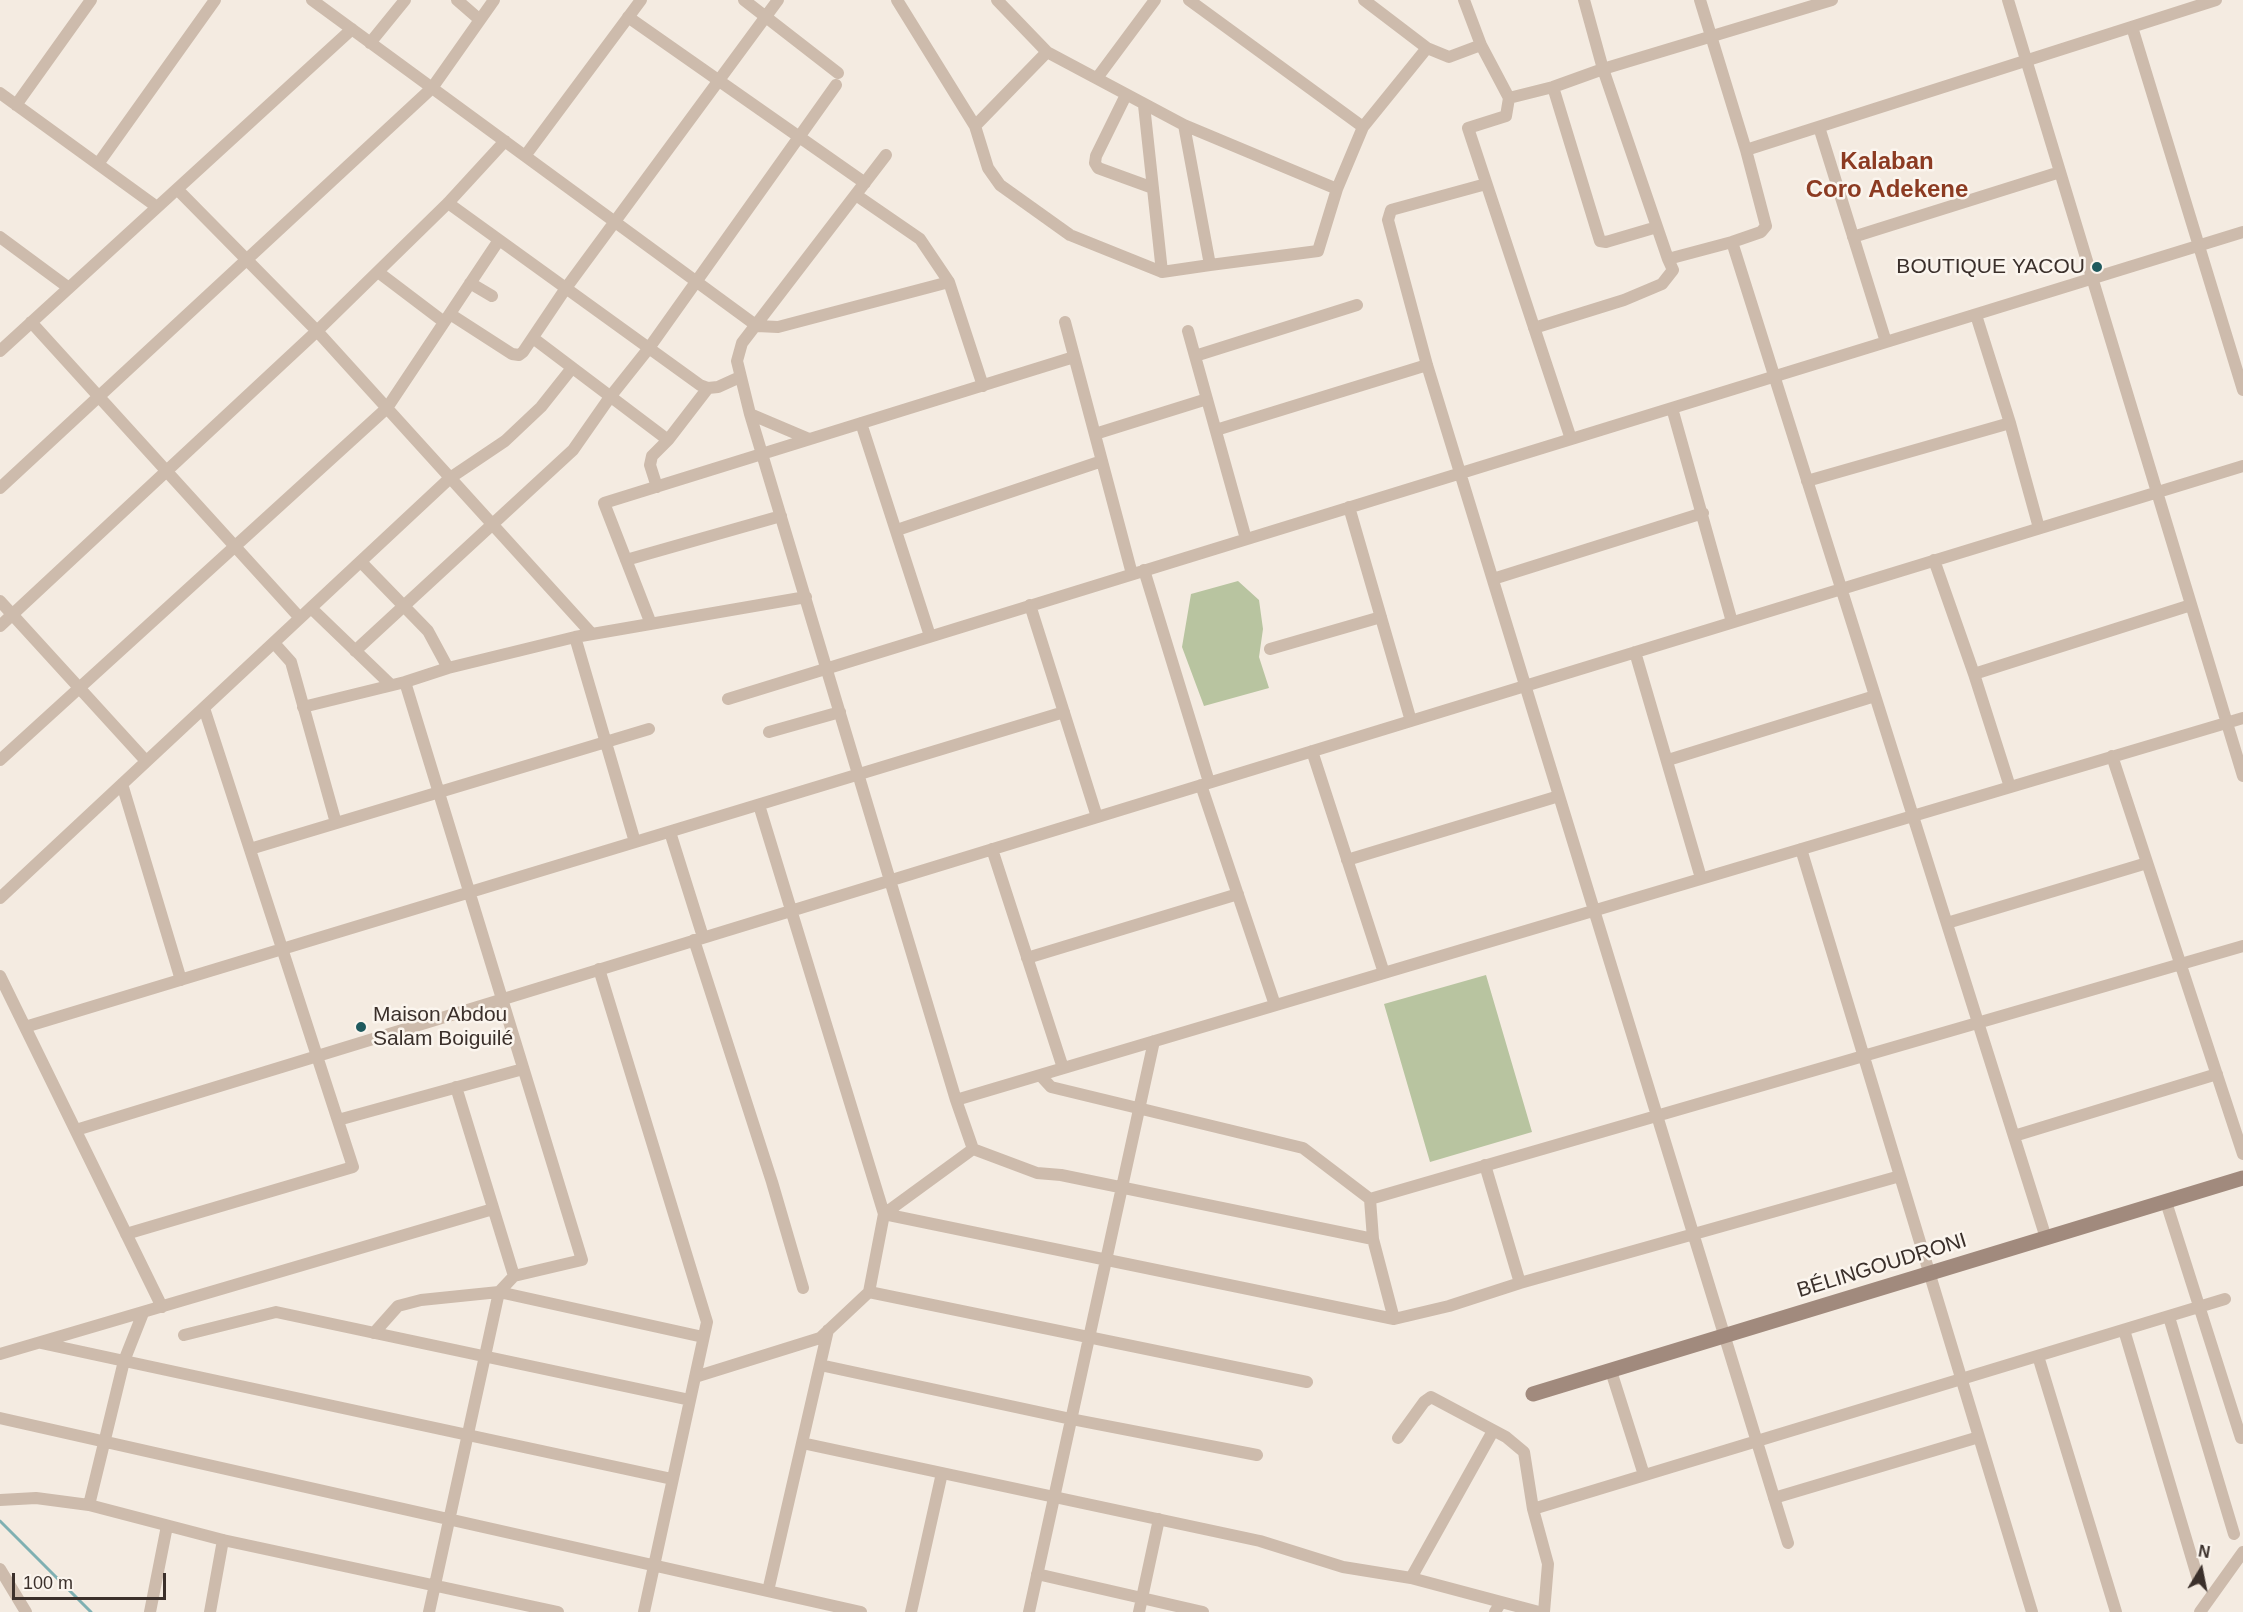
<!DOCTYPE html>
<meta charset="utf-8">
<style>
body{margin:0}
#map{position:relative;width:2243px;height:1612px;overflow:hidden;background:#f4ebe1;font-family:Helvetica,sans-serif}
canvas{display:block}
.north{position:absolute;left:2171px;top:1540px;width:60px;height:60px;-webkit-text-stroke:4px #fbf5ee;paint-order:stroke;rotate:10deg;font-size:16px;font-weight:700;line-height:24px;text-align:center;color:#3b302b}
.north::after{content:'';display:block;margin:auto;width:21px;height:27px;background:#3b302b;clip-path:polygon(50% 0,100% 100%,50% 72%,0 100%)}
.scale{position:absolute;left:12px;top:1573px;width:154px;height:27px;box-sizing:border-box;border:3px solid #3b302b;border-top:0;padding-left:8px;font-size:18px;line-height:21px;white-space:nowrap;color:#3b302b;-webkit-text-stroke:4px #fbf5ee;paint-order:stroke}
</style>
<div id="map">
<canvas width="2243" height="1612"></canvas>
<div class="north">N</div>
<div class="scale">100 m</div>
</div>
<script>
const ctx = document.querySelector('canvas').getContext('2d');
ctx.lineJoin = 'round';
function fillPath(path, color) {
  ctx.fillStyle = color;
  ctx.fill(path, 'evenodd');
}
function toPath(rows) {
  const path = new Path2D();
  for (const r of rows) {
    path.moveTo(r[0], r[1]);
    for (let i = 2; i < r.length; i += 2) path.lineTo(r[i], r[i + 1]);
  }
  return path;
}
function stroke(path, color, width, dash) {
  ctx.strokeStyle = color;
  ctx.lineWidth = width;
  ctx.lineCap = dash ? 'butt' : 'round';
  ctx.setLineDash(dash || []);
  ctx.stroke(path);
}
function write(font, color, halo, rows, align = 'center') {
  ctx.font = font + ' Helvetica,sans-serif';
  ctx.lineWidth = 5;
  ctx.setLineDash([]);
  ctx.textBaseline = 'middle';
  ctx.strokeStyle = halo;
  ctx.fillStyle = color;
  for (const [text, x, y, turn = 0] of rows) {
    ctx.save();
    ctx.translate(x, y);
    ctx.rotate((+turn || 0) * Math.PI / 180);
    ctx.textAlign = isNaN(turn) ? turn : align;
    if (halo) ctx.strokeText(text, 0, 0);
    ctx.fillText(text, 0, 0);
    ctx.restore();
  }
}
const green = toPath([
 [1238,581,1259,600,1263,629,1259,657,1269,688,1204,706,1182,647,1191,594],
 [1486,975,1532,1132,1430,1162,1384,1004]
]);
const stream = toPath([
 [0,1521,91,1612]
]);
const street = toPath([
 [312,0,757,326,778,327,949,282],
 [457,0,480,20],
 [744,0,838,73],
 [897,0,975,126,988,168,1000,185,1070,235,1162,272,1210,265],
 [997,0,1047,52,1184,125,1337,189],
 [1189,0,1363,127],
 [1364,0,1427,48,1449,57,1481,45],
 [1464,0,1481,45,1509,98,1506,116,1468,128,1571,439],
 [1584,0,1603,69,1668,259,1732,242,1761,232,1766,226,1746,150,1700,0],
 [2008,0,2243,776],
 [628,17,865,183],
 [2132,27,2243,390],
 [370,43,405,0],
 [1097,78,1155,0],
 [1553,87,1600,241,1606,242,1657,227],
 [0,93,157,207],
 [1126,95,1096,156,1095,163,1098,168,1153,188],
 [1509,98,1553,87,1603,69,1832,0],
 [16,105,91,0],
 [1144,105,1162,272],
 [1184,125,1210,265,1318,251,1337,189,1363,127,1427,48],
 [975,126,1047,52],
 [1819,127,1886,342],
 [1746,150,2216,0],
 [886,155,742,343,737,361,750,414,956,1100,973,1149,1037,1173,1061,1175,1373,1239],
 [525,156,641,0],
 [98,164,215,0],
 [1486,184,1391,210,1388,220,1427,365,1788,1543],
 [177,189,317,331,591,633],
 [856,195,920,239,949,282,983,386],
 [448,203,700,385,708,388,718,387,740,377],
 [0,237,69,288],
 [1853,237,2060,172],
 [1732,242,2046,1238],
 [378,272,444,322],
 [470,283,492,296],
 [450,314,512,354,519,355,523,352,566,288,778,0],
 [1976,315,2010,423,2039,528],
 [31,322,300,618],
 [1065,322,1132,574],
 [1534,328,1624,300,1662,284,1673,270,1668,259],
 [1188,331,1246,539],
 [533,338,668,440,652,456,650,465,657,487],
 [0,351,352,29],
 [1195,356,1357,305],
 [1672,408,1732,622],
 [750,414,809,439],
 [861,423,930,636],
 [1216,430,1427,365],
 [1095,434,1207,399],
 [668,440,708,388],
 [1807,481,2010,423],
 [0,488,432,88,494,0],
 [1349,507,1411,721],
 [897,530,1102,461],
 [626,560,781,516],
 [1934,560,1974,674,2010,787],
 [361,562,428,631,448,668],
 [1144,570,1209,782],
 [1493,579,1703,513],
 [0,601,146,761],
 [1030,605,1097,817],
 [311,608,391,685],
 [651,624,604,503,1074,357],
 [0,626,317,331,448,203,505,141],
 [575,637,635,842],
 [274,643,291,662,336,823],
 [1270,649,1381,617],
 [355,651,573,450,610,397,649,348,836,85],
 [1635,652,1701,878],
 [1974,674,2191,605],
 [728,699,2243,232],
 [303,707,405,682,448,668,575,637,806,597],
 [769,732,840,712],
 [1312,751,1384,973],
 [2112,756,2243,1154],
 [0,760,387,408,499,240],
 [1668,760,1875,696],
 [122,784,181,980],
 [1201,785,1275,1005],
 [759,805,884,1214,869,1292],
 [670,832,703,937],
 [250,849,649,729],
 [992,849,1063,1068],
 [1801,849,2032,1612],
 [1347,860,1559,796],
 [0,898,450,478,505,441,541,407,572,368],
 [1947,923,2147,863],
 [694,940,772,1182,803,1288],
 [1027,958,1238,894],
 [599,969,707,1322,644,1612],
 [0,976,162,1307],
 [25,1027,1064,712],
 [1040,1075,1051,1087,1303,1148,1370,1199,1373,1239,1394,1319],
 [456,1087,514,1276],
 [956,1100,2243,718],
 [338,1120,523,1069],
 [76,1130,2243,466],
 [2014,1136,2217,1074],
 [1485,1165,1520,1283],
 [1370,1199,2243,946],
 [2166,1202,2241,1438],
 [884,1214,1394,1319,1449,1306,1520,1283,1900,1176],
 [884,1214,973,1149],
 [126,1234,353,1167,204,708],
 [2169,1317,2234,1534],
 [2124,1330,2198,1579],
 [374,1333,398,1306,421,1300,499,1292,514,1276,582,1260,405,682],
 [184,1335,276,1312,690,1400],
 [41,1343,672,1479],
 [0,1354,493,1209],
 [2038,1356,2116,1612],
 [820,1365,1071,1419,1257,1455],
 [1611,1371,1644,1475],
 [695,1377,820,1338,869,1292,1307,1382],
 [0,1418,861,1612],
 [1398,1438,1424,1402,1431,1397,1506,1437,1524,1452,1533,1509,1548,1564,1544,1612],
 [802,1443,1260,1541,1343,1567,1411,1578,1539,1612],
 [1774,1498,1979,1437],
 [0,1500,36,1498,89,1505,223,1540,558,1612],
 [89,1505,124,1361,143,1313],
 [1533,1509,2225,1299],
 [0,1569,26,1612],
 [1037,1574,1203,1612],
 [1411,1578,1493,1431],
 [768,1591,828,1330],
 [150,1612,167,1526],
 [210,1612,223,1540],
 [429,1612,499,1292,703,1337],
 [911,1612,942,1473],
 [1029,1612,1154,1041],
 [1139,1612,1159,1519],
 [1495,1612,1501,1602],
 [2200,1612,2243,1552]
]);
const secondary = toPath([
 [1533,1394,2243,1178]
]);
const markers = [
 [2097,267,6,"#1f5a5e"],
 [361,1027,6,"#1f5a5e"]
];
const poiNames = [
 ["BOUTIQUE YACOU",2085,267],
 ["Maison Abdou",373,1015,"left"],
 ["Salam Boiguilé",373,1039,"left"]
];
const streetNames = [
 ["BÉLINGOUDRONI",1882,1266,-17]
];
const quarterNames = [
 ["Kalaban",1887,162],
 ["Coro Adekene",1887,190]
];
fillPath(green, '#b8c4a0');
stroke(stream, '#7fb0b2', 3);
stroke(street, '#cdbbac', 12);
stroke(secondary, '#a18a7d', 15);
for (const [x, y, r, color] of markers) {
  const dot = new Path2D();
  dot.arc(x, y, r, 0, 2 * Math.PI);
  ctx.fillStyle = color;
  ctx.fill(dot);
  stroke(dot, '#fbf5ee', 2);
}
write('21px', '#3b302b', '#fbf5ee', poiNames, 'right');
write('21px', '#3b302b', '#fbf5ee', streetNames);
write('bold 24px', '#8c3b22', '#fbf5ee', quarterNames);
</script>
